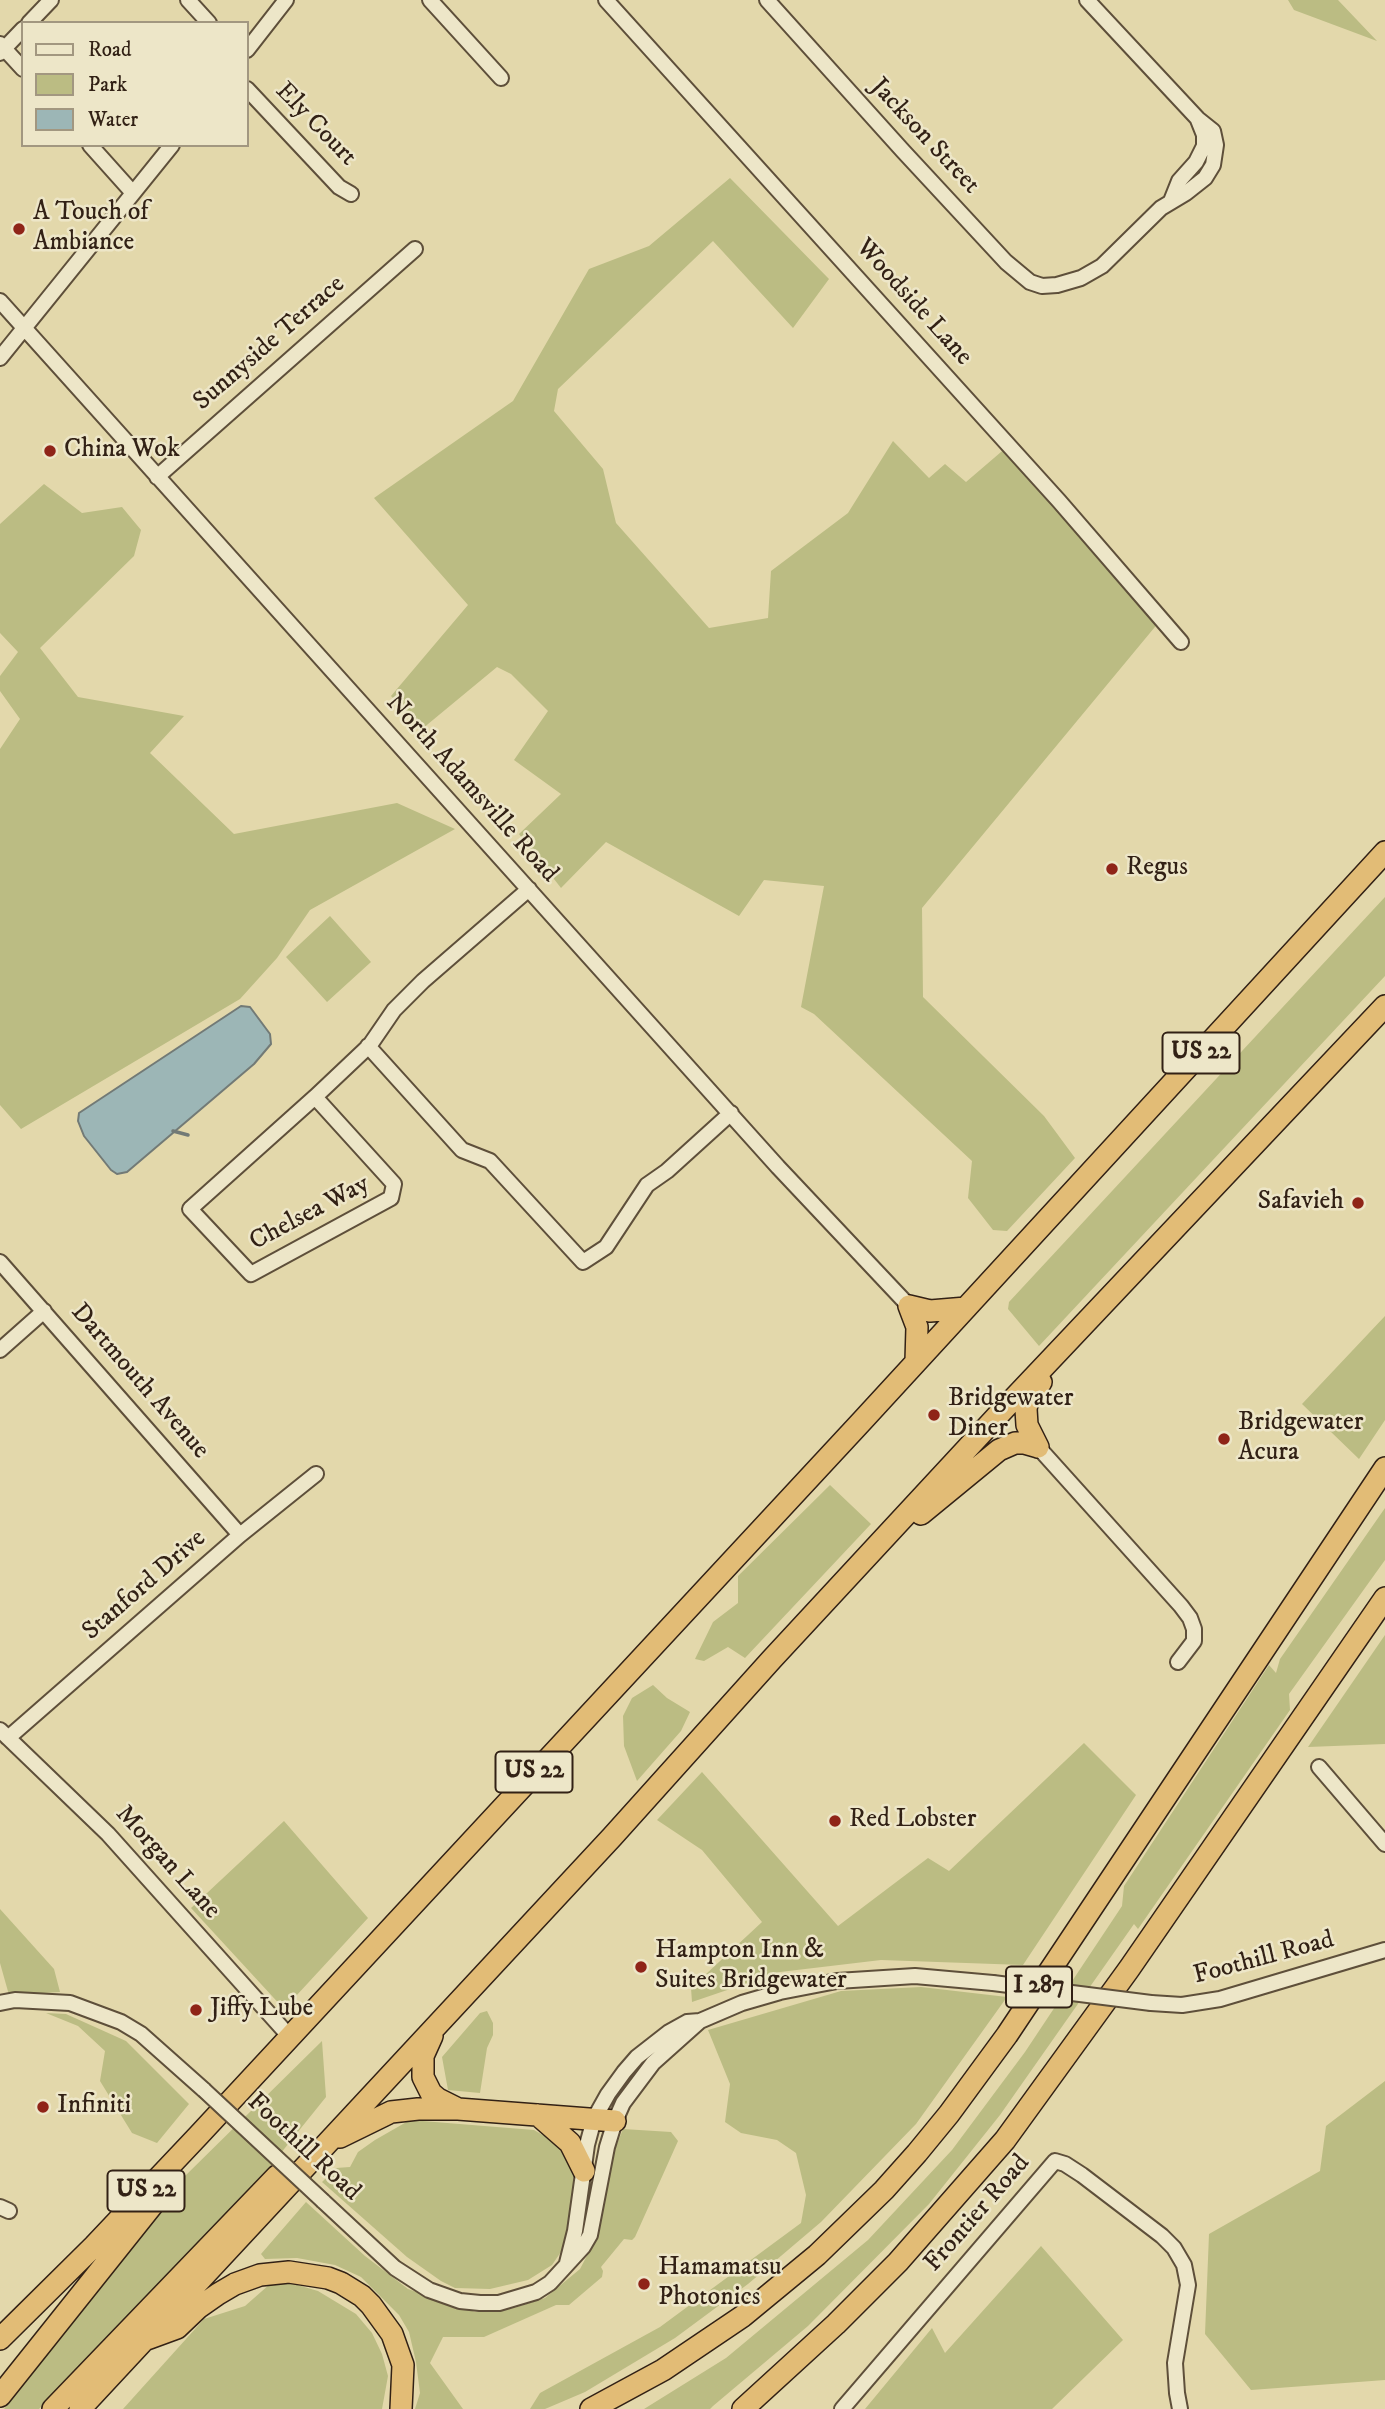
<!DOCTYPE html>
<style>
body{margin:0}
#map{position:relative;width:1385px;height:2409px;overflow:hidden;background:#e3d8ab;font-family:"IM FELL DW Pica",serif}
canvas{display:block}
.legend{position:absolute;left:21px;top:21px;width:228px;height:126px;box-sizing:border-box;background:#ede6c8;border:2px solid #a29780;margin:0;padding:9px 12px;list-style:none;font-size:21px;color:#322115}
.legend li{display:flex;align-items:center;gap:14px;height:35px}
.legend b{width:35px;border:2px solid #a29780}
</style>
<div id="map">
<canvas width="1385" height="2409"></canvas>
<ul class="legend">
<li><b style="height:9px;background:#ede6c8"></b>Road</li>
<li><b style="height:19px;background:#bbbc83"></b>Park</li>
<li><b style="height:19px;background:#9cb6b6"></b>Water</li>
</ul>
</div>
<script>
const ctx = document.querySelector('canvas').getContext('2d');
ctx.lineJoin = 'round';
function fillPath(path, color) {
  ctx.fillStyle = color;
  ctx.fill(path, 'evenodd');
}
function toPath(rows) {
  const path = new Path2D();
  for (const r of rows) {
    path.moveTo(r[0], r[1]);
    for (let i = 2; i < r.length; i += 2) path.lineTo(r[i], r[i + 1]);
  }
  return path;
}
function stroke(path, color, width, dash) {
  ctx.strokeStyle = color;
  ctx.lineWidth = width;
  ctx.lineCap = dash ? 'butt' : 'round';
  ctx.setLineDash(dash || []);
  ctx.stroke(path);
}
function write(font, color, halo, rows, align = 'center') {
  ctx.font = font + ' "IM FELL DW Pica",serif';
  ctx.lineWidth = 5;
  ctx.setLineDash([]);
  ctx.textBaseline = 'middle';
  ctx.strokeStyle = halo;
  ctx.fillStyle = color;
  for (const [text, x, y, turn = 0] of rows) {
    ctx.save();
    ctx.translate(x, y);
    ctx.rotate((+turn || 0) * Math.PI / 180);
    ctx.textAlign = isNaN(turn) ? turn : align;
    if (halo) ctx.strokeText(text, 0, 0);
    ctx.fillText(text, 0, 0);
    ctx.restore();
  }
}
const green = toPath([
 [1288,0,1338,0,1377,41,1294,10],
 [730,178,829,279,793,328,713,241,558,389,554,411,603,469,616,523,709,628,768,618,771,571,848,513,893,441,929,478,945,464,966,482,1008,446,1164,616,922,908,923,997,1044,1116,1075,1158,1007,1231,993,1230,968,1198,972,1161,814,1014,801,1007,824,886,764,880,739,916,606,842,561,888,519,834,561,794,514,760,548,711,511,674,497,667,422,729,391,696,468,605,374,498,513,401,589,269,649,246],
 [44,484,82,513,122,507,141,530,134,556,40,648,78,697,184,716,150,753,234,834,397,803,455,829,310,910,277,958,240,999,21,1129,0,1105,0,749,20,719,0,691,0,676,18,652,0,633,0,524],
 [1385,897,1385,976,1039,1346,1008,1309,1009,1302],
 [330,916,371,962,327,1002,286,957],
 [1385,1316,1385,1420,1359,1459,1302,1404],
 [830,1485,871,1524,745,1658,728,1647,704,1661,695,1659,713,1622,738,1603,738,1576],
 [1385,1508,1385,1560,1289,1694,1290,1710,1138,1929,1134,1924,1000,2115,929,2204,808,2326,713,2406,710,2409,644,2409,726,2358,868,2240,952,2150,1025,2052,1122,1906,1124,1886,1269,1665,1276,1673,1280,1659],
 [1385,1635,1385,1744,1308,1747],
 [653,1685,667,1698,690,1712,681,1731,637,1781,624,1746,623,1716,632,1698],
 [1084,1743,1136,1795,1023,1965,881,1960,780,1972,692,2002,691,1988,762,1922,702,1850,657,1820,702,1772,838,1926,928,1858,949,1871],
 [284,1821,368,1918,284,2009,191,1908],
 [0,1909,54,1969,60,1992,9,1995,0,1963],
 [921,1987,1007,1997,916,2124,821,2222,748,2284,675,2338,585,2392,545,2409,530,2409,540,2393,660,2327,801,2223,806,2195,796,2153,777,2140,741,2133,725,2122,730,2084,708,2030,841,1991],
 [487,2011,493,2023,493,2035,487,2048,480,2093,448,2090,442,2057,480,2013],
 [46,2013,66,2014,126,2041,189,2104,157,2143,132,2133,100,2081,105,2051,78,2026],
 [322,2041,326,2097,268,2169,39,2409,4,2409,185,2176],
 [1385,2081,1385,2380,1251,2390,1205,2334,1209,2234,1320,2171,1326,2126],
 [410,2120,534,2130,553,2141,569,2159,577,2178,567,2243,552,2265,528,2280,490,2289,455,2288,441,2281,407,2257,322,2182,336,2168,350,2167,358,2152,375,2140],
 [623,2129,671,2132,678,2141,635,2237,632,2240,624,2239,601,2267,603,2271,602,2277,569,2305,556,2305,484,2337,443,2337,430,2363,463,2409,415,2409,420,2393,416,2362,409,2332,399,2315,361,2277,335,2265,297,2258,265,2259,261,2254,306,2202,365,2256,408,2289,475,2312,514,2308,545,2298,580,2269,591,2248,599,2224,613,2144,617,2144],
 [1041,2246,1123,2340,1052,2409,865,2409,932,2328,945,2353],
 [270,2284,294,2284,318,2291,356,2314,372,2333,382,2354,388,2376,382,2409,123,2409,204,2319,245,2306]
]);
const water = toPath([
 [241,1006,250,1007,270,1034,271,1044,254,1064,127,1172,117,1174,111,1170,84,1136,78,1121,79,1113,241,1006]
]);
const stream = toPath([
 [173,1131,188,1135]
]);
const minor = toPath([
 [188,0,209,23],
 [430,0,501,78],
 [606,0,1059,501,1181,642],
 [767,0,903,151,1006,262,1030,282,1042,286,1057,285,1081,278,1102,266,1161,208,1186,193,1205,178,1213,165,1216,145,1213,131,1198,119,1087,0],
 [29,23,51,0],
 [0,44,23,69],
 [247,50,286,0],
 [0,53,23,29],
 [247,89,339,187,351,194],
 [90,145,133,193],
 [1171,201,1179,181,1196,162,1204,146,1204,135,1198,120],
 [0,301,778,1167,909,1306],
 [0,358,172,145],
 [157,477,415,249],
 [368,1046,462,1150,490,1161,583,1262,606,1247,647,1185,667,1171,731,1113],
 [315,1097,394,1184,391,1198,251,1274,190,1209,315,1097],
 [315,1097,370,1045,394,1010,423,981,529,889],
 [0,1262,240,1535],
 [0,1350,44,1311],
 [1038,1447,1181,1606,1190,1618,1194,1629,1194,1641,1178,1662],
 [0,1730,108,1834,290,2037],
 [8,1738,240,1535,316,1474],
 [1319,1767,1385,1844],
 [0,2003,15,2000,70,2003,121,2022,141,2034,204,2090],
 [1151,2003,1182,2005,1220,1999,1385,1950],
 [323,2201,395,2268,429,2290,460,2301,480,2303,499,2303,536,2292,550,2283,583,2247,590,2235,607,2147,615,2121,623,2103,653,2063,700,2021],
 [0,2207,9,2211],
 [567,2263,575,2231,587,2145,594,2119,608,2094,624,2072,637,2057,669,2032,687,2022,700,2021,742,2003,780,1992,837,1981,915,1976,993,1983],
 [842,2409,1055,2161,1065,2164,1082,2175,1162,2236,1174,2248,1184,2265,1188,2285,1175,2363,1177,2393,1180,2409]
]);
const highway = toPath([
 [909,1306,930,1311,966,1308],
 [909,1306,917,1327,916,1361],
 [1038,1447,1027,1425,1026,1409,1028,1400,1041,1382],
 [921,1514,999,1450,1015,1443,1024,1443,1038,1447],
 [432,2036,423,2056,423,2077,431,2093,438,2099,456,2108],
 [538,2115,570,2143,584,2171],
 [340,2137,391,2112,418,2109,458,2109,615,2121],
 [0,2339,94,2246,198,2136,862,1421,1385,852],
 [147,2339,177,2328,198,2308,218,2294,235,2284,260,2275,289,2272,328,2278,341,2283,362,2296,371,2305,392,2334,403,2365,401,2409],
 [0,2396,166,2188],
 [53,2409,277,2176],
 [80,2409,612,1837,772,1659,1001,1412,1385,1006],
 [591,2409,663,2370,743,2316,817,2255,884,2190,917,2153,949,2114,1007,2035,1385,1468],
 [743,2409,836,2324,898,2262,1005,2140,1129,1969,1385,1598]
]);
const minorBridge = toPath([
 [993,1983,1151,2003],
 [204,2090,323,2201]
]);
const markers = [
 [19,229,7,"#8f2418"],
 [50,451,7,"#8f2418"],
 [1112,869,7,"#8f2418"],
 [1358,1203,7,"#8f2418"],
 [934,1415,7,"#8f2418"],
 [1224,1439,7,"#8f2418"],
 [835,1821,7,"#8f2418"],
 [641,1967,7,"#8f2418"],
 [196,2010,7,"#8f2418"],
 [43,2107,7,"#8f2418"],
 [644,2284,7,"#8f2418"]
];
const shields = [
 [1201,1053,77],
 [534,1772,77],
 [1039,1987,66],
 [146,2191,77]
];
const shieldNames = [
 ["US 22",1201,1053],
 ["US 22",534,1772],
 ["I 287",1039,1987],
 ["US 22",146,2191]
];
const streetNames = [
 ["Ely Court",315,125,46],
 ["Jackson Street",924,137,47],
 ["Woodside Lane",913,303,48],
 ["Sunnyside Terrace",270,344,-41],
 ["North Adamsville Road",471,789,48],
 ["Chelsea Way",310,1214,-28],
 ["Dartmouth Avenue",139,1382,49],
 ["Stanford Drive",145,1586,-41],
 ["Morgan Lane",167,1863,48],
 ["Foothill Road",1264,1959,-15],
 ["Foothill Road",303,2148,43],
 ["Frontier Road",978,2214,-49]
];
const poiNames = [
 ["A Touch of",33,214],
 ["Ambiance",33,244],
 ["China Wok",64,451],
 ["Regus",1126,869],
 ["Safavieh",1344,1203,"right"],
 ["Bridgewater",948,1400],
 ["Diner",948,1430],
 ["Bridgewater",1238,1424],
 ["Acura",1238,1454],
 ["Red Lobster",849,1821],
 ["Hampton Inn &",655,1952],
 ["Suites Bridgewater",655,1982],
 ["Jiffy Lube",210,2010],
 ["Infiniti",57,2107],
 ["Hamamatsu",658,2269],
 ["Photonics",658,2299]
];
fillPath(green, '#bbbc83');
fillPath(water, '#9cb6b6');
stroke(water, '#727a76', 2);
stroke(stream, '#727a76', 3.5);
stroke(minor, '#5e4f3a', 18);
stroke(highway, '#322115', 24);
stroke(minor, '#ede6c8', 14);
stroke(highway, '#e2bc76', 21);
stroke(minorBridge, '#5e4f3a', 18, []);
stroke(minorBridge, '#ede6c8', 14);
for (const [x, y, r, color] of markers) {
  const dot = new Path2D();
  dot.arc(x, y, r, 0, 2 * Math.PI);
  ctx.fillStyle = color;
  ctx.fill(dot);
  stroke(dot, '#ede6c8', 2.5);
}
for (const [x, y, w] of shields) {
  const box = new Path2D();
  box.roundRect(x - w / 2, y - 20.5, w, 41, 5);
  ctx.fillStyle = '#ede6c8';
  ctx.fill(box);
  stroke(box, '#322115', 2);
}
write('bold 24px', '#322115', null, shieldNames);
write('26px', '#322115', '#ede6c8', streetNames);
write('26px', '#322115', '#ede6c8', poiNames, 'left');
</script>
